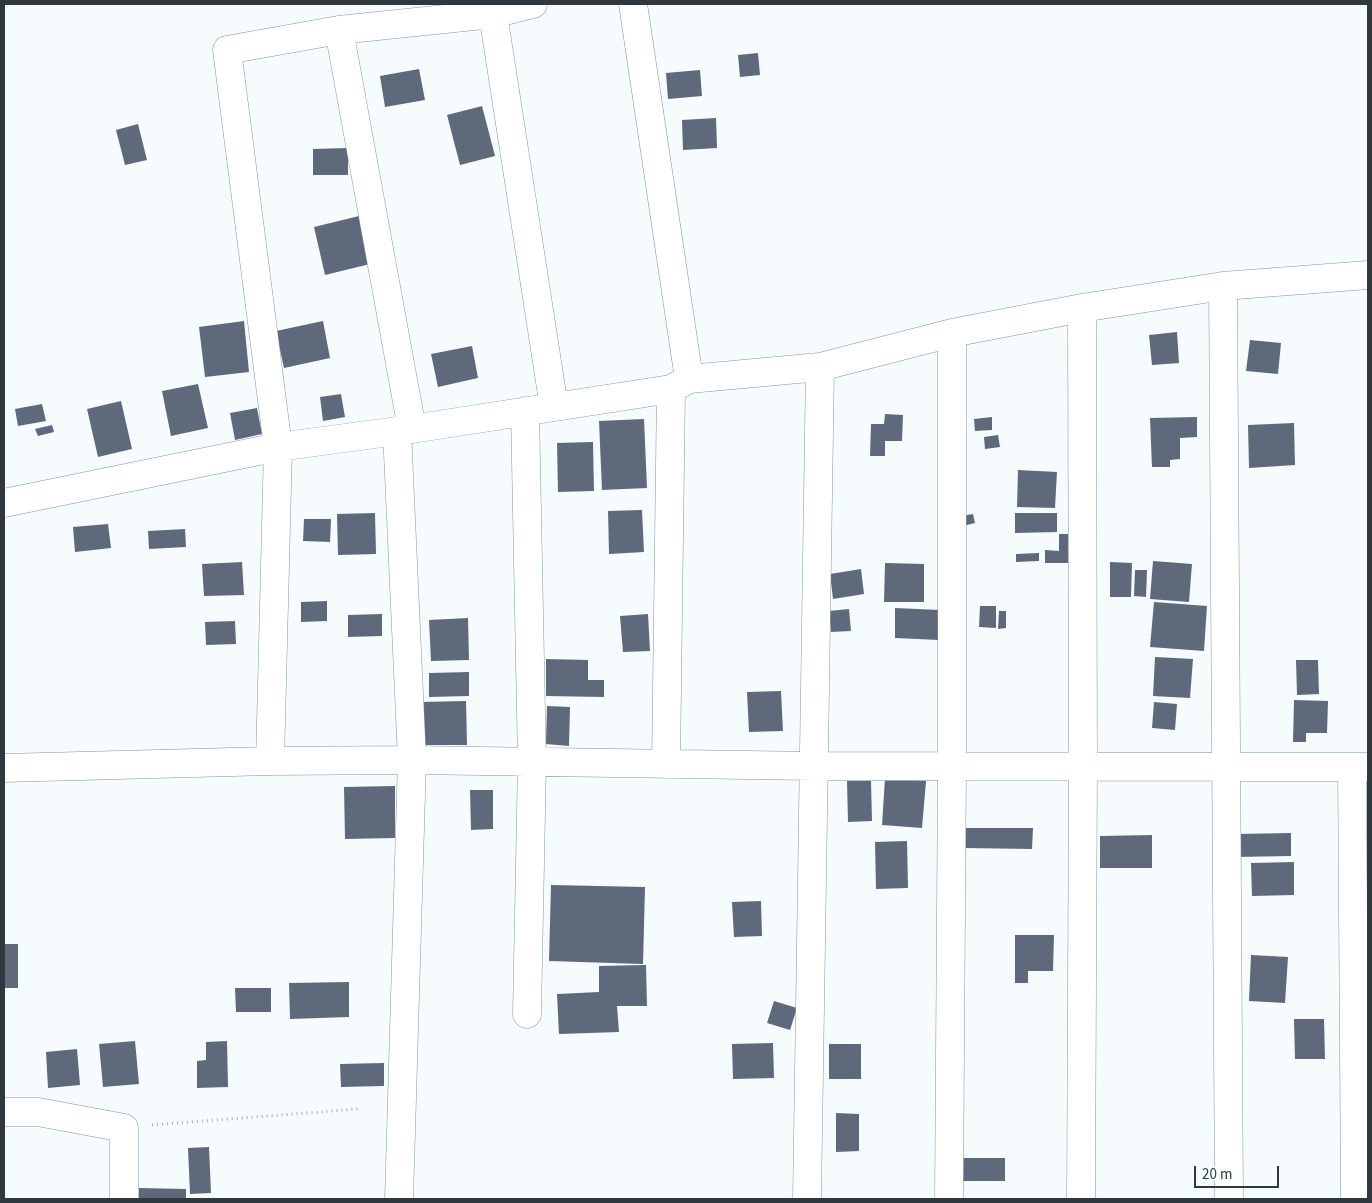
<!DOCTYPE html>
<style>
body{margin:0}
#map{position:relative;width:1372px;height:1203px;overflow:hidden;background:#f6fbfd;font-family:"Source Sans 3",sans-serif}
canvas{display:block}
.frame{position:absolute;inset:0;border:5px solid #2e383d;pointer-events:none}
.scale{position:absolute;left:1194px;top:1166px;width:85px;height:22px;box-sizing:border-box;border:2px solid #2e383d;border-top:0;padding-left:6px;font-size:15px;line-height:18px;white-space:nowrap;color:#2e383d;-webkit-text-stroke:4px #f6fbfd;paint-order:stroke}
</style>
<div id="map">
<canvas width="1372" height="1203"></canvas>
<div class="frame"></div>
<div class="scale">20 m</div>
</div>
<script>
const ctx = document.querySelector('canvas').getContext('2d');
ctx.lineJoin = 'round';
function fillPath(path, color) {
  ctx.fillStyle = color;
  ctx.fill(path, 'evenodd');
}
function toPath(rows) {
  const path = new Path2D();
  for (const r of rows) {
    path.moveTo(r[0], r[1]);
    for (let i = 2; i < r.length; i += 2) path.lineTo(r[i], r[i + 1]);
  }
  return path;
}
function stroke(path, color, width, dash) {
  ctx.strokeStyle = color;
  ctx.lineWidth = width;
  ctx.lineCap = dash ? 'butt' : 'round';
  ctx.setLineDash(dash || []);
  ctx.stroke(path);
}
const building = toPath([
 [758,53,760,75,740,77,738,55],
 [419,69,425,100,385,107,380,76],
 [700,70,702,96,668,99,666,73],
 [482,106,495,156,460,165,447,115],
 [716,118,717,148,683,150,682,120],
 [138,124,147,160,125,165,116,130],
 [348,148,348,175,313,175,313,149],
 [359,216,370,264,325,275,314,227],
 [244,321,249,372,205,377,199,327],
 [323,321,330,358,284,368,276,331],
 [1177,332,1179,363,1152,365,1149,335],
 [1250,340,1281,343,1278,374,1246,371],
 [472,346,478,378,438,387,431,354],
 [198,384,208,428,171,436,162,391],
 [341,394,345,417,323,421,320,397],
 [121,401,132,449,98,457,87,409],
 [42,404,46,421,18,426,15,409],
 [257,408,262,434,235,440,230,413],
 [885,414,903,415,902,441,885,441,885,456,870,456,871,424,884,424],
 [992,417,992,430,975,431,974,419],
 [1197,417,1197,437,1180,438,1180,459,1170,460,1170,467,1152,467,1150,418],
 [644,419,647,488,602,490,599,421],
 [1294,423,1295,465,1249,468,1248,425],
 [52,425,54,432,38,436,35,429],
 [998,435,1000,447,985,449,984,437],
 [593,442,594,491,558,492,557,443],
 [1018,470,1057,472,1055,508,1017,507],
 [642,510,644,552,609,554,608,511],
 [375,513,376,554,338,555,337,514],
 [1015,513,1057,513,1057,532,1015,533],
 [973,514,975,523,963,526,961,516],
 [304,519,331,519,330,542,303,541],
 [108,524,111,548,75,552,73,527],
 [185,529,186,547,149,549,148,531],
 [1059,534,1070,534,1070,563,1045,563,1045,550,1059,551],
 [1039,553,1039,561,1016,562,1016,554],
 [1153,561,1192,564,1189,602,1150,599],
 [242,562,244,595,204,596,202,564],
 [1110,562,1132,563,1131,597,1110,597],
 [885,563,924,564,924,602,884,602],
 [861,569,864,594,833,599,830,574],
 [1135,570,1147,570,1146,597,1134,596],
 [327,601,327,621,301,622,301,602],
 [1154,602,1207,606,1204,651,1150,647],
 [980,606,996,606,996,628,979,627],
 [895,608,940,610,939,640,895,638],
 [849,609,851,631,831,632,829,611],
 [999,611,1006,611,1006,628,998,629],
 [382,614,382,636,348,637,348,615],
 [648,614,650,651,623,652,620,616],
 [468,618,469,660,431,661,429,620],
 [235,621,236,644,206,645,205,622],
 [1155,657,1193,659,1190,698,1153,696],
 [546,659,588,660,588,680,604,680,604,697,546,696],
 [1296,660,1318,660,1319,694,1297,695],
 [469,672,469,696,429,697,429,673],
 [781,691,783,731,749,732,747,692],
 [1294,700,1328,701,1327,733,1306,733,1306,742,1293,742],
 [466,701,467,745,420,745,420,702],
 [1154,702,1177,704,1175,730,1152,728],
 [547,706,570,707,569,746,546,744],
 [885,778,926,781,922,828,882,825],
 [847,781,871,781,872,821,848,822],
 [395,786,395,838,345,839,344,787],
 [470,790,493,790,493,829,471,830],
 [965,828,1033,828,1032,849,964,848],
 [1291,833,1291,856,1235,857,1235,834],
 [1152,835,1152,868,1100,868,1100,836],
 [907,841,908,888,876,889,875,842],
 [1294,862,1294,895,1252,896,1251,863],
 [551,885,645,887,643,964,549,961],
 [761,901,762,936,734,937,732,902],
 [1015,935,1054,935,1053,971,1028,971,1028,983,1015,983],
 [4,944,18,944,18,988,4,988],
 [1251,955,1288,957,1285,1003,1249,1001],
 [646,965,647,1006,617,1006,619,1032,559,1034,557,994,599,992,599,966],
 [349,982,349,1017,290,1019,289,983],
 [235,988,271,988,271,1012,236,1012],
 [774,1001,797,1008,790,1030,767,1023],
 [1294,1019,1324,1019,1325,1059,1295,1059],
 [135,1041,139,1084,103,1087,99,1044],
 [227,1041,228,1087,197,1088,197,1061,206,1060,206,1042],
 [773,1043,774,1078,733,1079,732,1044],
 [829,1044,861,1044,861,1079,829,1079],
 [77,1049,80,1085,48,1088,46,1052],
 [384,1063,384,1086,341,1087,340,1064],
 [836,1113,859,1114,859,1151,836,1152],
 [209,1147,211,1193,190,1194,188,1148],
 [961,1158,1005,1158,1005,1181,961,1181],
 [139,1188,186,1189,186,1199,139,1199]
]);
const path = toPath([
 [152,1125,358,1109]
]);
const minor = toPath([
 [633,4,689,379],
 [493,14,554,407],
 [339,30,412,429],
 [1223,286,1229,1199],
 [525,411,532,762,527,1014],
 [397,431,412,760,399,1199],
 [4,503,278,447,412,429,671,389,689,379,820,367,952,333,1082,308,1223,286,1368,275],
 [270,761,278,447,227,50,339,30,493,14,533,4],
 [666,764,671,389],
 [1352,767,1355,1199],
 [4,768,270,761,412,760,814,766,1368,767],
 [4,1112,38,1112,124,1128,124,1199],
 [807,1199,820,367],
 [949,1199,952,766,952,333],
 [1081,1199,1083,767,1082,308]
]);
fillPath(building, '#5e697b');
stroke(minor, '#7f97a2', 29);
stroke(path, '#a9b0b3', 3, [1, 4]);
stroke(minor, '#fff', 28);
</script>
